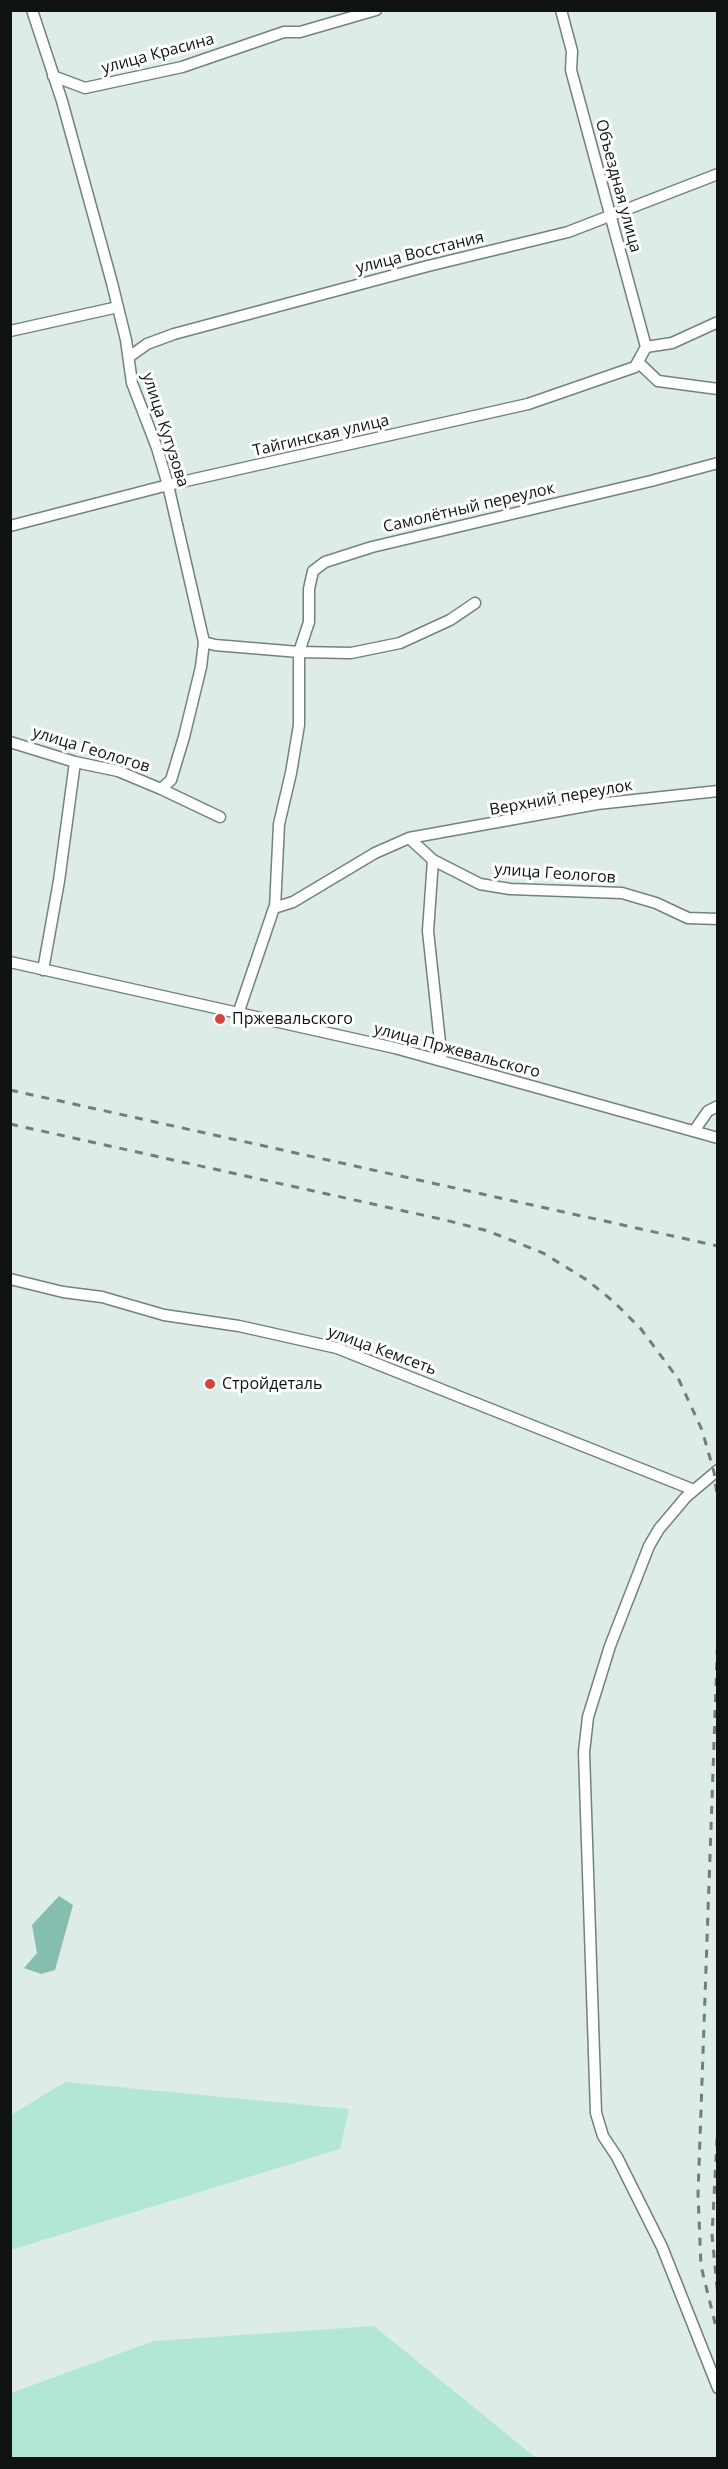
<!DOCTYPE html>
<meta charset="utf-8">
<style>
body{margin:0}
#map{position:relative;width:728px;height:2469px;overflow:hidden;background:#ddece7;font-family:"Open Sans",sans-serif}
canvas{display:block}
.frame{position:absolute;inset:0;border:12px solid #0f1312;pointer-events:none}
</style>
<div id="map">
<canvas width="728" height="2469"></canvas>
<div class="frame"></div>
</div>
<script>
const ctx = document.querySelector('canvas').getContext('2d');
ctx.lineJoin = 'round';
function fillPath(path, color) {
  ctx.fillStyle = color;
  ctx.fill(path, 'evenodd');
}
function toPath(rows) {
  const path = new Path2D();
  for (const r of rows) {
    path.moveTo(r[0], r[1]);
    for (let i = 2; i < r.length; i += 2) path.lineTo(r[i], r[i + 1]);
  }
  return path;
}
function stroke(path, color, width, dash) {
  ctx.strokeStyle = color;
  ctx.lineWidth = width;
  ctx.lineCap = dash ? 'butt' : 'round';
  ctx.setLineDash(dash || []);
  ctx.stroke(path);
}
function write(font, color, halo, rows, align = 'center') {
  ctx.font = font + ' "Open Sans",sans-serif';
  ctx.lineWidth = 6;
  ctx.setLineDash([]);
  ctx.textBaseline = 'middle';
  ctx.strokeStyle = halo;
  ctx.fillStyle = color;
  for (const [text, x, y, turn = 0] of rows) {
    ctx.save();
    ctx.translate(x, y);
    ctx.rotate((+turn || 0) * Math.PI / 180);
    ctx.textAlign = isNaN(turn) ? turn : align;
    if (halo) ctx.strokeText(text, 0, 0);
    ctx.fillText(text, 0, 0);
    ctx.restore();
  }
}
const green = toPath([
 [65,2082,349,2109,340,2149,11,2250,11,2115],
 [374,2326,536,2458,11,2458,11,2393,154,2341]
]);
const water = toPath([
 [59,1896,73,1905,55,1970,41,1974,24,1968,37,1953,32,1925]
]);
const minor = toPath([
 [32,10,62,101,112,283,126,340,132,383,157,448,168,485,204,642,201,667,184,737,171,780,161,789],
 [53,76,85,88,182,67,284,32,300,32,376,10],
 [10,331,118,307],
 [646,347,672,343,718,322],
 [129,357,147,344,174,334,428,266,568,232,718,174],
 [638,362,658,381,718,389],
 [10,526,168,485,528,404,635,367,646,347,571,70,572,51,561,10],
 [204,642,215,645,299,652,351,653,400,643,450,620,475,603],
 [10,742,75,762,118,771,161,789,220,817],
 [409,838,433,860,480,884,510,889,622,893,656,903,688,918,718,919],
 [433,860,428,931,442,1061],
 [275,908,279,824,291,773,299,725,299,652,309,622,309,589,313,571,325,562,372,547,651,481,718,463],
 [10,962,395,1048,718,1138],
 [43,970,59,881,75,762],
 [238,1014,274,908,293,902,375,853,409,838,597,804,718,791],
 [694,1131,708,1111,718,1106],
 [10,1279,63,1292,102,1297,164,1315,239,1326,337,1348,694,1490],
 [718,1470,686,1497,659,1529,649,1546,610,1646,588,1717,584,1752,596,2113,603,2136,617,2157,662,2247,718,2388]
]);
const rail = toPath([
 [10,1090,718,1246],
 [10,1124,445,1220,488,1231,543,1253,587,1280,614,1302,641,1329,679,1380,702,1430,714,1472,718,1502],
 [718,1630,698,2194,701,2266,718,2335],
 [718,2122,712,2235,718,2296]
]);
const markers = [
 [220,1019,6,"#d3443f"],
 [210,1384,6,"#d3443f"]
];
const streetNames = [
 ["улица Красина",158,54,-15],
 ["Объездная улица",618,186,75],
 ["улица Восстания",420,253,-14],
 ["улица Кутузова",165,430,72],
 ["Тайгинская улица",321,436,-13],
 ["Самолётный переулок",469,508,-13],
 ["улица Геологов",91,750,17],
 ["Верхний переулок",561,798,-10],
 ["улица Геологов",555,874,4],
 ["улица Пржевальского",457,1051,15],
 ["улица Кемсеть",382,1351,20]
];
const poiNames = [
 ["Пржевальского",232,1019],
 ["Стройдеталь",222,1384]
];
fillPath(green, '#b2e7d8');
fillPath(water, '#85bdae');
stroke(minor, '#74817e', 13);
stroke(minor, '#fff', 10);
stroke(rail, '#737d7a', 3, [8, 8]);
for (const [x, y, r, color] of markers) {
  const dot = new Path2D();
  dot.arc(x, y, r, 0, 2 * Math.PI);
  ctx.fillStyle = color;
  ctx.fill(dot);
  stroke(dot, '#fff', 2);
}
write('16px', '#0f1312', '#fff', streetNames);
write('16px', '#0f1312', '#fff', poiNames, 'left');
</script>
